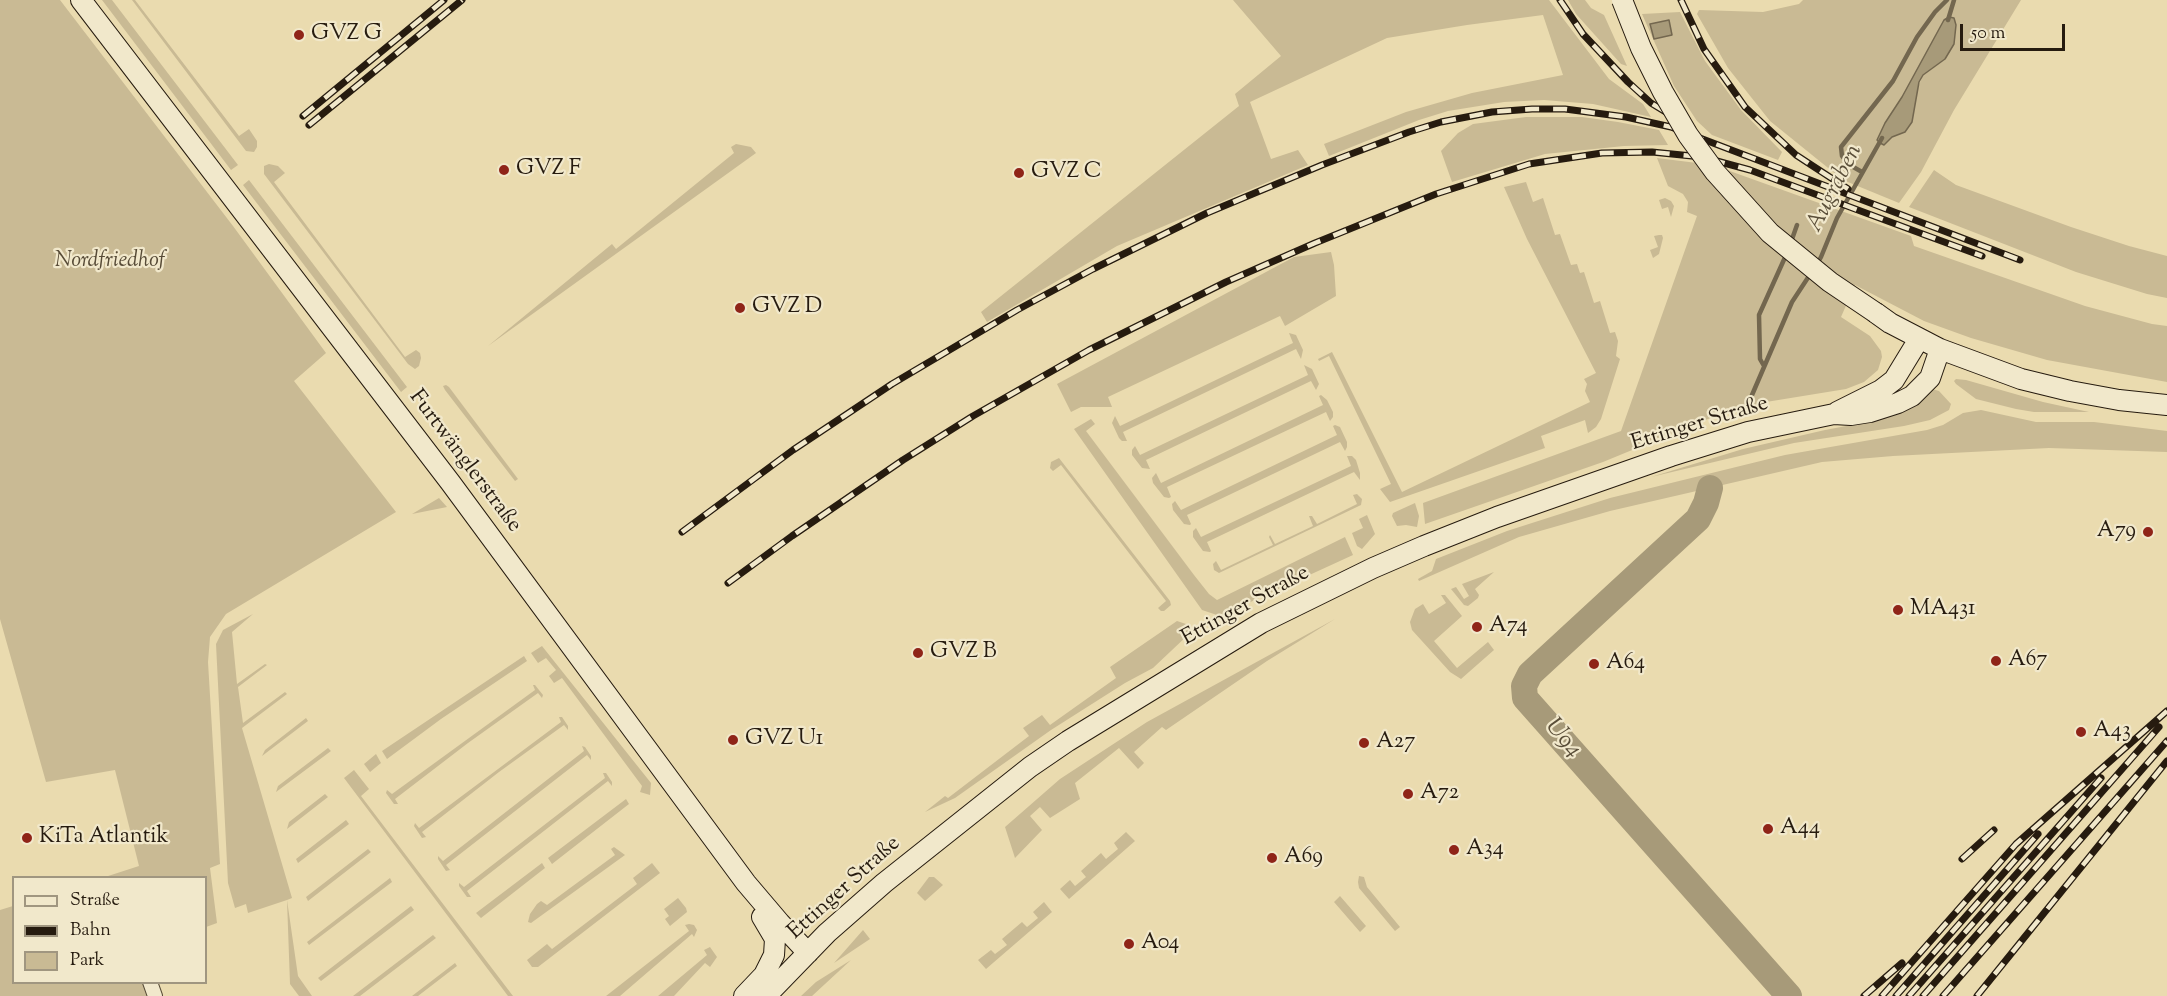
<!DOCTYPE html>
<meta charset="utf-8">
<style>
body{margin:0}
#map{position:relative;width:2167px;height:996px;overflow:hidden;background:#eadbaf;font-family:"Sorts Mill Goudy",serif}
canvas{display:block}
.legend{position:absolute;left:12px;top:876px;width:195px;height:108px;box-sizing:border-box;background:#f1e8cb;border:2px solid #a09680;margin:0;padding:8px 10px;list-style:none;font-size:18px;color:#261b0f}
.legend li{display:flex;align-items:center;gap:12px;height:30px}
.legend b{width:30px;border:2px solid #a09680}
.scale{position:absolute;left:1960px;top:24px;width:105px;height:27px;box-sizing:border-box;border:3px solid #261b0f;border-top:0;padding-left:8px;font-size:18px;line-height:21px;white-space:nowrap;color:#261b0f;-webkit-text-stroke:4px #f1e8cb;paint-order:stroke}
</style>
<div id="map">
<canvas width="2167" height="996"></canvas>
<ul class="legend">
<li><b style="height:8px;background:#f1e8cb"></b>Straße</li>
<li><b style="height:8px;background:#261b0f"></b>Bahn</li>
<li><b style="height:16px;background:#c9ba94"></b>Park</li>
</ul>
<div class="scale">50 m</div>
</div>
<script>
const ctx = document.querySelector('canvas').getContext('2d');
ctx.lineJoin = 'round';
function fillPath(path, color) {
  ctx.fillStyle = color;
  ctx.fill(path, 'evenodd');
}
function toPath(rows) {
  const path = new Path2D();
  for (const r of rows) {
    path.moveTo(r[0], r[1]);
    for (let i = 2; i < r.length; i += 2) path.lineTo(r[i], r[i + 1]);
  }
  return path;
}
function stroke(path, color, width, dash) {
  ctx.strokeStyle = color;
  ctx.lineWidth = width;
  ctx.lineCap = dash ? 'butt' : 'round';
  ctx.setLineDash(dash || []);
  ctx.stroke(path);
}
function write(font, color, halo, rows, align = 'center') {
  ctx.font = font + ' "Sorts Mill Goudy",serif';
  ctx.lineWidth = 4.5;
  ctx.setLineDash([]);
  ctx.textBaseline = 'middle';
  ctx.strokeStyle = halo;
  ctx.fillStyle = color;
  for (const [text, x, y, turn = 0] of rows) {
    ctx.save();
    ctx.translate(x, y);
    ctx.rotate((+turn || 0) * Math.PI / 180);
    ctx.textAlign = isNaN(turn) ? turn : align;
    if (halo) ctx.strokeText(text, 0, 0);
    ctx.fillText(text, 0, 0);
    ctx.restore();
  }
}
const green = toPath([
 [0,0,60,0,233,226,326,353,294,381,396,512,226,614,210,637,208,662,220,864,210,868,217,923,206,927,206,878,105,877,139,866,115,770,46,782,0,619],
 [102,0,112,0,238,165,231,170],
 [132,0,135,0,239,136,249,129,257,141,257,147,254,152,246,151],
 [1233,0,1549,0,1609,79,1643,104,1651,117,1593,104,1544,100,1504,102,1448,111,1419,120,1329,156,1324,144,1406,112,1472,93,1563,75,1543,15,1467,25,1387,38,1250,102,1271,159,1298,150,1308,165,1117,246,987,322,981,312,1239,106,1235,94,1281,56],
 [1568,0,1585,0,1591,8,1604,15,1627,66,1621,64,1576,14],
 [1803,0,2021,0,1954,110,1921,172,1899,203,1843,180,1770,121,1728,68,1697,14,1699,10,1763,12,1799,4],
 [1944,20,1945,59,1923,75,1917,90,1912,122,1905,132,1892,137,1885,123,1902,98],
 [1680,12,1705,61,1741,110,1782,152,1778,160,1712,135,1697,121,1674,86,1642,14],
 [1526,117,1582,117,1618,122,1659,130,1668,145,1624,146,1545,154,1452,182,1441,151,1458,133,1473,124],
 [736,144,751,147,756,153,488,346,612,244,616,249,734,153,731,147],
 [1657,158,1713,165,1911,236,1914,246,2085,306,2152,324,2167,326,2167,382,2047,360,1971,338,1924,321,1855,285,1841,317,1870,336,1881,351,1882,357,1878,370,1864,382,1846,389,1766,402,1734,410,1705,420,1603,462,1425,524,1423,503,1621,431,1697,216,1687,212,1688,202,1683,194,1668,186],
 [269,164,278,166,285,173,274,182,405,357,416,350,420,353,421,358,419,366,415,369,408,364,264,174,264,166],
 [1934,170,1956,185,2071,227,2129,246,2167,256,2167,298,2147,294,2076,272,1909,207],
 [249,180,407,387,401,392,243,185],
 [1526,182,1533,202,1543,198,1555,235,1560,234,1571,265,1577,264,1580,273,1584,272,1594,303,1600,301,1610,333,1615,332,1618,341,1616,356,1620,359,1601,419,1596,427,1588,433,1585,420,1541,436,1545,448,1390,502,1380,489,1391,484,1329,356,1319,361,1318,359,1332,352,1402,492,1590,402,1585,391,1587,384,1584,379,1596,373,1527,239,1504,187],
 [1665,198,1671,201,1674,206,1671,217,1668,207,1662,209,1659,200],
 [1659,235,1662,235,1663,238,1659,254,1653,258,1650,250,1658,247,1654,236],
 [1331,252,1334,265,1336,296,1285,326,1280,316,1108,397,1112,407,1081,407,1071,412,1057,384,1294,257],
 [1289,333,1296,335,1303,350,1301,359,1296,349,1123,432,1127,441,1122,441,1119,438,1112,423,1115,416,1120,426,1293,343],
 [1304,365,1312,369,1319,384,1316,390,1311,381,1146,460,1150,469,1142,468,1132,455,1132,450,1135,446,1140,455,1308,375],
 [1956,379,1966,380,2043,402,2089,412,2034,412,2016,409,1976,399,1956,384,1954,381],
 [446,385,449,387,518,479,515,481,445,390,443,386],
 [1932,389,1939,391,1951,404,1949,410,1930,420,1904,426,1794,443,1651,477,1743,449,1825,430,1878,420,1892,415],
 [1321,395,1327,400,1333,412,1333,417,1330,421,1326,412,1167,487,1171,497,1169,498,1164,497,1153,483,1152,478,1156,473,1161,483,1323,405,1319,396],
 [1981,410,2036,422,2094,422,2167,431,2167,452,2049,448,1893,456,1822,462,1610,511,1519,537,1419,581,1418,579,1432,571,1436,559,1507,531,1610,498,1785,455,1927,430,1943,425,1963,413],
 [1091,419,1095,424,1086,431,1194,575,1209,594,1217,600,1345,537,1353,555,1220,616,1202,610,1074,429],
 [1335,425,1340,427,1347,442,1347,447,1345,451,1340,442,1187,515,1191,524,1190,525,1184,524,1173,510,1172,504,1175,501,1181,510,1337,435,1333,426],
 [1347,456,1352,456,1356,460,1360,473,1360,480,1354,472,1207,542,1211,551,1210,552,1203,551,1193,537,1193,531,1196,528,1201,537,1351,466],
 [1059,458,1170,601,1171,605,1164,611,1161,611,1158,608,1166,601,1061,465,1053,471,1050,468,1051,462],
 [1357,494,1362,499,1361,505,1219,573,1214,570,1213,564,1216,561,1221,570,1273,545,1269,537,1270,535,1275,544,1313,526,1309,516,1312,516,1317,524,1357,504,1353,495],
 [439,498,447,507,412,514],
 [1415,503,1419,516,1417,527,1406,525,1397,526,1392,516,1393,513],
 [1367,515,1375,534,1362,549,1357,546,1352,533,1363,528,1359,519],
 [1494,572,1475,589,1479,595,1478,598,1468,606,1464,605,1451,589,1456,587,1464,599,1469,596,1462,584],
 [1441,595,1445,595,1462,616,1434,641,1457,668,1488,642,1494,650,1461,679,1450,672,1412,630,1410,622,1415,609,1423,604,1429,614,1446,603],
 [253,614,232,632,237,684,265,664,267,665,238,687,243,723,285,692,287,694,242,728,292,898,287,900,298,976,312,996,299,996,290,984,287,900,248,913,246,904,235,908,228,883,216,644,223,630],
 [1335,619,1267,661,1166,730,1162,727,1134,752,1144,763,1138,769,1119,748,1075,783,1080,799,1050,818,1040,807,1030,816,1042,830,1015,858,1005,827,1060,779,1147,722],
 [1177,621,1186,624,1189,634,1153,668,1125,683,1051,730,955,798,925,812,945,796,948,798,1029,736,1023,728,1042,715,1050,725,1116,678,1110,667],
 [542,646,651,783,650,795,640,792,642,786,562,678,554,683,549,676,556,670,546,658,538,663,531,653],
 [524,656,527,661,441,719,387,759,382,751],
 [533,685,535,685,543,695,542,698,538,693,468,743,395,799,398,804,394,804,386,793,387,790,392,794,535,690],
 [559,717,562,717,568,726,568,730,564,725,499,772,422,832,426,837,422,838,414,826,415,823,419,828,561,722],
 [306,718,308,721,262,756,265,750],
 [582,746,585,747,591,756,591,760,587,755,446,865,450,870,446,871,438,859,438,856,443,861,584,751],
 [328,748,331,751,276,792,278,786],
 [376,754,381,763,370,772,364,764],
 [354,770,369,789,361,796,513,996,508,996,344,778],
 [603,773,606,773,612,782,612,786,608,781,467,891,471,897,467,897,459,886,459,883,464,887,605,778],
 [325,794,328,797,287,829,289,822],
 [626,799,629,804,552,864,548,858],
 [346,820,349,824,298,863,296,859],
 [1126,832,1135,841,1069,899,1060,889,1070,880,1075,886,1086,877,1081,871,1101,853,1106,859,1118,849,1114,843],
 [614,847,625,855,531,923,528,922,530,914,537,904,541,901,547,905,615,855,611,849],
 [368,849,371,852,308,901,306,897],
 [542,863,545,868,481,918,476,913],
 [652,863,660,873,538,967,532,967,527,960,547,944,552,949,637,884,633,878],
 [1359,876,1364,877,1367,887,1400,927,1395,931,1359,888,1358,882],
 [929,877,934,877,943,885,925,901,917,893],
 [390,878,392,882,309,945,307,942],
 [1340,896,1366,926,1360,932,1334,902],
 [678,898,686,908,687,912,670,926,665,919,669,916,664,909],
 [1044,902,1052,912,986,969,978,960,991,950,995,954,1007,945,1002,939,1022,922,1027,927,1038,918,1033,912],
 [13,906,14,982,157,983,162,996,0,996,0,910],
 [411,906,414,910,321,981,318,978],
 [689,924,694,925,697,930,694,937,692,934,620,996,606,996,689,931,685,925],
 [863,930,870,939,834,963],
 [433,935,436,938,360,996,353,996],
 [710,947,717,957,710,967,705,963,674,996,658,996,707,955,704,950],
 [851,960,812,996,801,996,816,982],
 [455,963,457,966,418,996,412,996]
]);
const water = toPath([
 [1949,17,1954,18,1956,25,1954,44,1945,59,1923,75,1919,82,1912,122,1905,132,1892,137,1884,145,1880,143,1877,140,1885,123,1902,97,1944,20,1949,17],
 [1669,20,1672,35,1654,39,1650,24,1669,20]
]);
const stream = toPath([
 [1948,20,1954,0],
 [1862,172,1848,164,1842,156,1841,147,1893,81,1917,37,1935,12,1947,0],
 [1791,242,1797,225],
 [1816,266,1821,257,1837,218,1882,138],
 [1764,366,1760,359,1759,315,1787,253],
 [1752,395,1792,302,1811,273],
 [1706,503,1710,488]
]);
const river = toPath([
 [1710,488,1706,503,1698,519,1530,674,1524,686,1525,698,1789,996]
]);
const street = toPath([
 [150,982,155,996]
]);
const secondary = toPath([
 [81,0,450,482,746,883,780,923,808,953],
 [1876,313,1890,323,1940,349,2021,379,2070,391,2119,400,2167,405],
 [1837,412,1881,390,1894,380,1919,339],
 [744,996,764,975,774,955,775,939,762,917],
 [766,996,827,933,884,883,1030,767,1068,741,1261,623,1373,568,1424,546,1497,517,1671,456,1748,432,1834,414,1851,415,1870,412,1898,403,1912,396,1930,378,1940,349]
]);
const rail = toPath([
 [1560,0,1583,34,1628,82,1651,103,1692,128],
 [1681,0,1704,49,1745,107,1796,155,1848,189],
 [303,116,444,0],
 [309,125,462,0],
 [682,532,793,450,892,384,1017,310,1093,269,1207,213,1322,165,1409,132,1441,122,1492,112,1532,109,1565,109,1626,117,1671,127,2020,260],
 [728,583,792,536,903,460,973,416,1089,350,1226,282,1315,243,1436,194,1529,164,1602,153,1652,152,1702,157,1750,170,1982,256],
 [1962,859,1994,830],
 [1864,996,1902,963],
 [1882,996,2016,844,2167,711],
 [1896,996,2038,834],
 [1909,996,2101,778],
 [1923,996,2159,727],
 [1943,996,2167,741],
 [1977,996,2167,761]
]);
const secondaryBridge = toPath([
 [1622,0,1641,48,1663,92,1688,135,1715,172,1770,233,1830,282,1876,313]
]);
const markers = [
 [299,35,6,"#8f2418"],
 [504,170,6,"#8f2418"],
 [1019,173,6,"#8f2418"],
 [740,308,6,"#8f2418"],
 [2148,532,6,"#8f2418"],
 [1898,610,6,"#8f2418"],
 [1477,627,6,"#8f2418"],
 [918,653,6,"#8f2418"],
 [1996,661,6,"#8f2418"],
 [1594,664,6,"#8f2418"],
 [2081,732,6,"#8f2418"],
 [733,740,6,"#8f2418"],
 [1364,743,6,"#8f2418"],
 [1408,794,6,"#8f2418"],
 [1768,829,6,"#8f2418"],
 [27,838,6,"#8f2418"],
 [1454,850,6,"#8f2418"],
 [1272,858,6,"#8f2418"],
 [1129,944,6,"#8f2418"]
];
const poiNames = [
 ["GVZ G",311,35],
 ["GVZ F",516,170],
 ["GVZ C",1031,173],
 ["GVZ D",752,308],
 ["A79",2136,532,"right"],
 ["MA431",1910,610],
 ["A74",1489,627],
 ["GVZ B",930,653],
 ["A67",2008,661],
 ["A64",1606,664],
 ["A43",2093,732],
 ["GVZ U1",745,740],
 ["A27",1376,743],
 ["A72",1420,794],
 ["A44",1780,829],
 ["KiTa Atlantik",39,838],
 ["A34",1466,850],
 ["A69",1284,858],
 ["A04",1141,944]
];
const parkNames = [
 ["Nordfriedhof",110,262]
];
const streetNames = [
 ["Ettinger Straße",1700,425,-17],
 ["Furtwänglerstraße",464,462,53],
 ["Ettinger Straße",1246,607,-29],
 ["Ettinger Straße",845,889,-42]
];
const waterNames = [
 ["Augraben",1836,189,-63],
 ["U94",1562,739,49]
];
fillPath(green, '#c9ba94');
fillPath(water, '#a79a79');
stroke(water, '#73674f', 1.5);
stroke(stream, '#73674f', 4.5);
stroke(river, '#a79a79', 26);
stroke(street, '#574b37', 16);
stroke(secondary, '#261b0f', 22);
stroke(street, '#f1e8cb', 14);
stroke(secondary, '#f1e8cb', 20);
stroke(rail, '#261b0f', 7);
stroke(rail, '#f1e8cb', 4.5, [14]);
stroke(secondaryBridge, '#261b0f', 22, []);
stroke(secondaryBridge, '#f1e8cb', 20);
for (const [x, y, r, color] of markers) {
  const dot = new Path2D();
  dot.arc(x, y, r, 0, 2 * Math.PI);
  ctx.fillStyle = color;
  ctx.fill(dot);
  stroke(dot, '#f1e8cb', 2);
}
write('22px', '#261b0f', '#f1e8cb', poiNames, 'left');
write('italic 22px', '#574b37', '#f1e8cb', parkNames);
write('22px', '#261b0f', '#f1e8cb', streetNames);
write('italic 24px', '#5a4e39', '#f1e8cb', waterNames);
</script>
